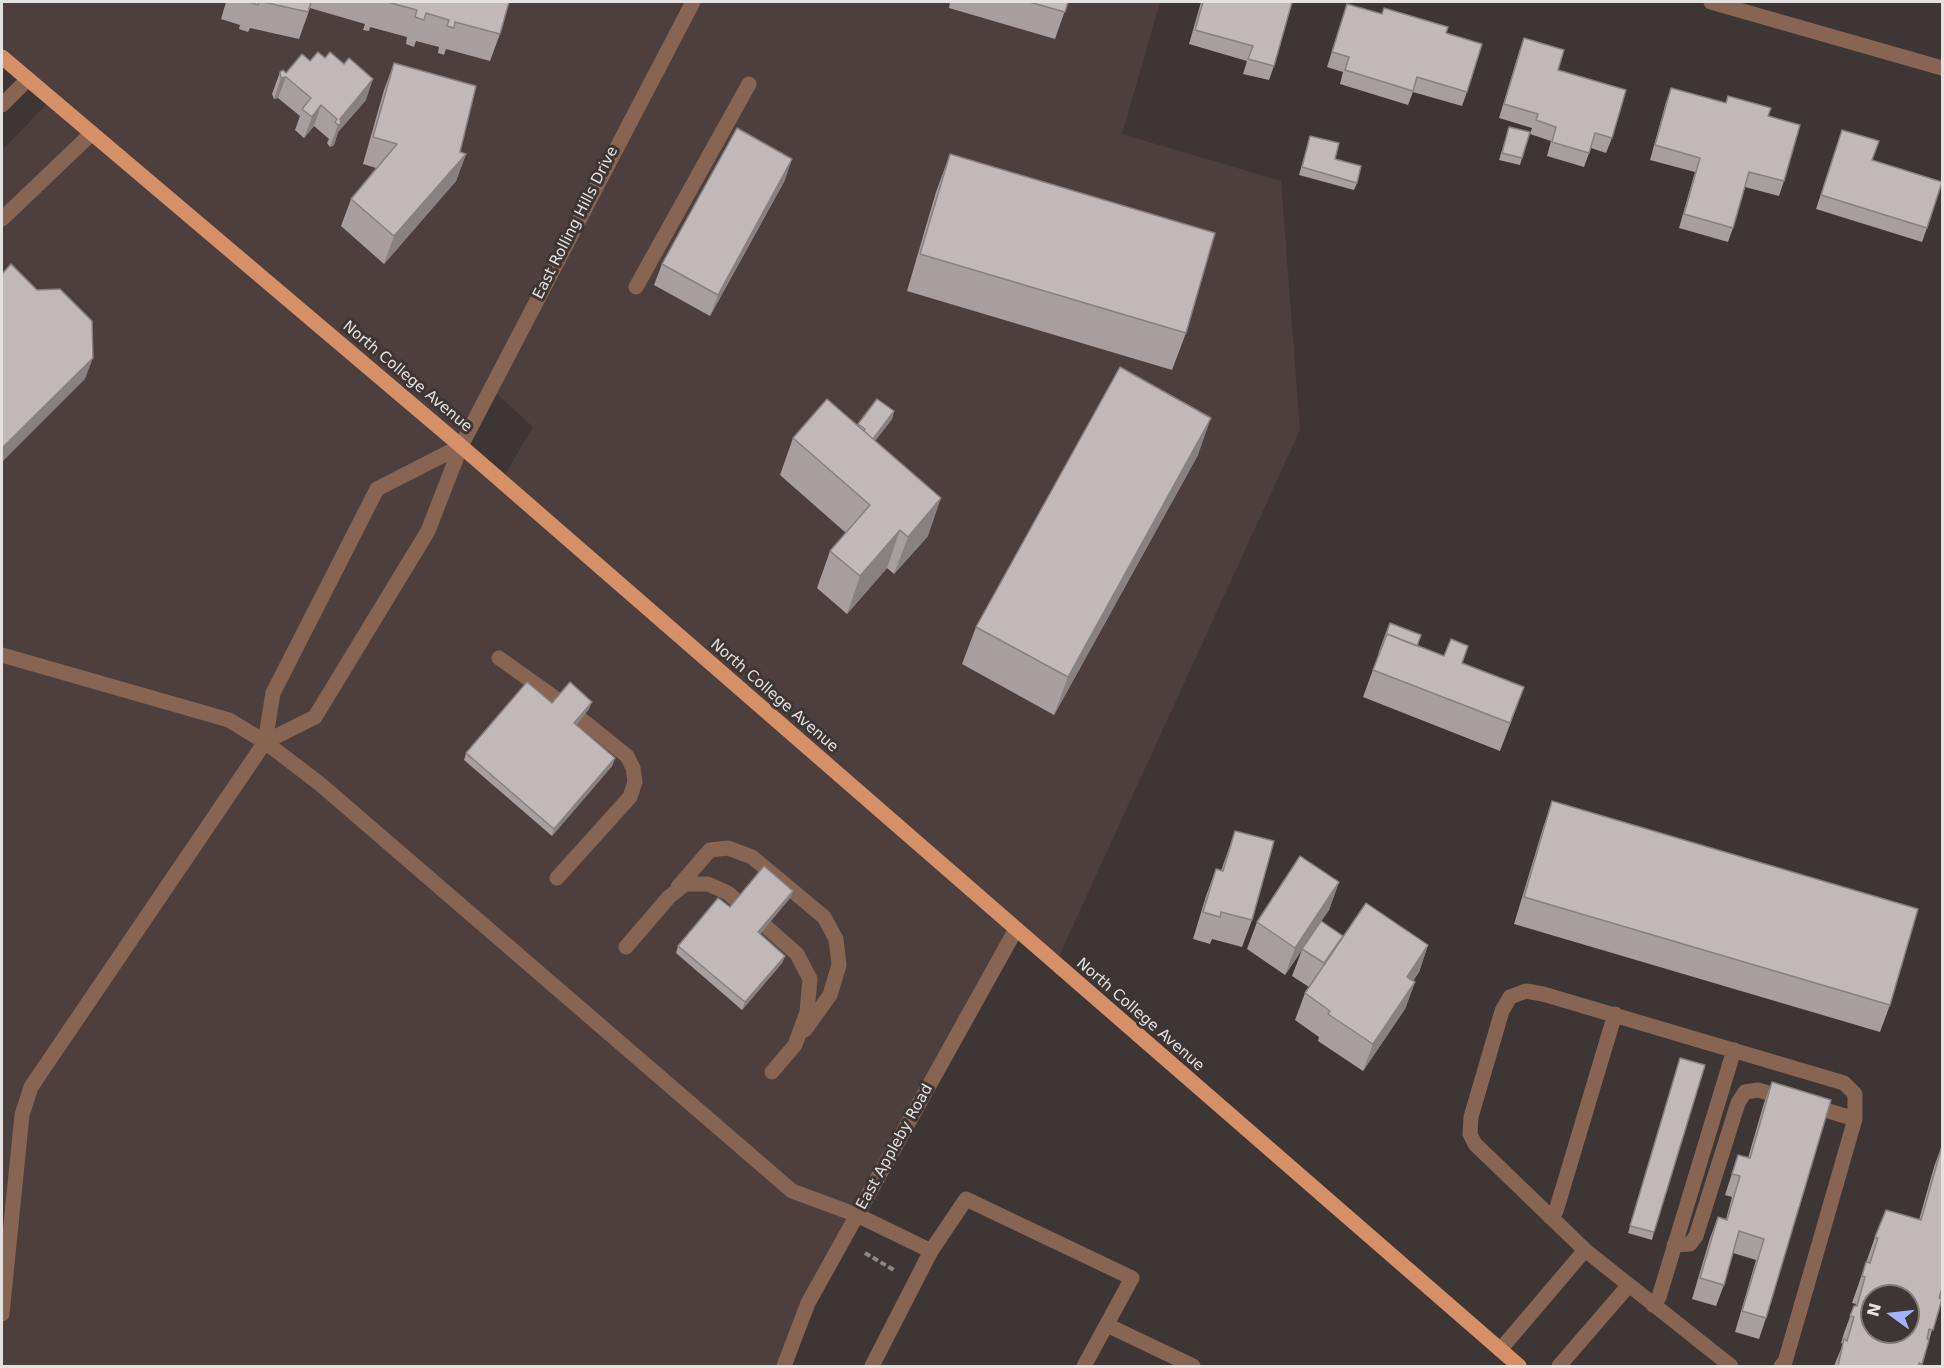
<!DOCTYPE html>
<style>
body{margin:0}
#map{position:relative;width:1944px;height:1368px;overflow:hidden;background:#3d3635;font-family:"DejaVu Sans",sans-serif}
canvas{display:block}
.frame{position:absolute;inset:0;border:3px solid #e6e1e1;pointer-events:none}
.north{position:absolute;left:1860px;top:1284px;width:60px;height:60px;box-sizing:border-box;background:#3d3635;border:2px solid #817a7a;border-radius:50%;rotate:285deg;font-size:16px;font-weight:700;line-height:24px;text-align:center;color:#e6e1e1}
.north::after{content:'';display:block;margin:auto;width:21px;height:27px;background:#a4b2fc;clip-path:polygon(50% 0,100% 100%,50% 72%,0 100%)}
</style>
<div id="map">
<canvas width="1944" height="1368"></canvas>
<div class="frame"></div>
<div class="north">N</div>
</div>
<script>
const ctx = document.querySelector('canvas').getContext('2d');
ctx.lineJoin = 'round';
function fillPath(path, color) {
  ctx.fillStyle = color;
  ctx.fill(path, 'evenodd');
}
function toPath(rows) {
  const path = new Path2D();
  for (const r of rows) {
    path.moveTo(r[0], r[1]);
    for (let i = 2; i < r.length; i += 2) path.lineTo(r[i], r[i + 1]);
  }
  return path;
}
function stroke(path, color, width, dash) {
  ctx.strokeStyle = color;
  ctx.lineWidth = width;
  ctx.lineCap = dash ? 'butt' : 'round';
  ctx.setLineDash(dash || []);
  ctx.stroke(path);
}
function write(font, color, halo, rows, align = 'center') {
  ctx.font = font + ' "DejaVu Sans",sans-serif';
  ctx.lineWidth = 6;
  ctx.setLineDash([]);
  ctx.textBaseline = 'middle';
  ctx.strokeStyle = halo;
  ctx.fillStyle = color;
  for (const [text, x, y, turn = 0] of rows) {
    ctx.save();
    ctx.translate(x, y);
    ctx.rotate((+turn || 0) * Math.PI / 180);
    ctx.textAlign = isNaN(turn) ? turn : align;
    if (halo) ctx.strokeText(text, 0, 0);
    ctx.fillText(text, 0, 0);
    ctx.restore();
  }
}
const built = toPath([
 [2,2,1160,2,1122,134,1281,181,1300,430,1055,965,1015,931,808,1303,784,1366,2,1366,2,150,52,99,2,57],
 [491,389,533,427,501,481,461,446]
]);
const path = toPath([
 [865,1253,894,1270]
]);
const minor = toPath([
 [1711,2,1942,68],
 [2,105,28,79],
 [2,219,92,133],
 [636,287,749,84],
 [2,655,229,720,265,742,320,784,792,1191,857,1215,931,1251],
 [499,658,558,700],
 [265,742,315,717,428,531,461,446,693,2],
 [557,878,630,797,635,782,633,768,627,756,581,719],
 [678,887,710,850,728,848,752,857,824,917,836,939,839,965,830,995,805,1030],
 [626,947,669,897,685,884,708,884,728,893,797,954,810,979,807,1012,795,1045,772,1072],
 [1809,1105,1855,1119],
 [1550,1217,1556,1211,1615,1014],
 [1674,1245,1690,1244,1696,1236,1738,1103,1745,1092,1758,1090,1786,1098],
 [1653,1305,1659,1297,1734,1050],
 [2,1314,22,1115,31,1087,265,742,273,693,377,489,461,446],
 [1107,1325,1193,1366],
 [1500,1350,1585,1250],
 [784,1366,808,1303,1015,931],
 [872,1366,931,1251,966,1199,1132,1278,1084,1366],
 [1559,1366,1629,1285],
 [1731,1366,1585,1250,1475,1144,1470,1134,1471,1117,1502,1011,1510,997,1526,991,1543,994,1844,1083,1855,1094,1855,1119,1785,1362,1781,1366]
]);
const major = toPath([
 [2,57,461,446,1519,1366]
]);
const wall = toPath([
 [226,2,509,2,500,34,490,61,446,49,444,55,438,53,439,47,416,41,414,47,406,44,407,37,370,27,369,31,363,30,365,24,310,8,299,39,250,28,248,32,239,29,240,25,221,19],
 [950,2,1068,2,1055,39,949,8],
 [1201,2,1292,2,1274,66,1269,80,1243,74,1247,61,1189,44],
 [1347,4,1446,33,1467,92,1462,106,1413,92,1408,105,1340,84,1343,72,1327,67],
 [1524,38,1558,70,1612,138,1606,153,1591,148,1584,167,1547,156,1551,141,1530,134,1532,128,1499,118,1519,52],
 [310,61,366,100,338,132,334,145,330,147,327,143,329,139,314,126,304,138,295,130,300,116,278,98,274,99,272,94,280,72,286,73],
 [394,63,460,152,466,154,456,181,384,264,341,226,351,199,376,168,363,164,384,90],
 [1671,88,1726,103,1728,96,1768,116,1784,181,1779,196,1745,187,1733,228,1728,242,1679,228,1695,172,1650,160,1666,102],
 [1509,127,1522,158,1520,165,1499,160],
 [1842,130,1872,160,1927,228,1922,242,1816,209],
 [1310,136,1357,183,1354,190,1299,175],
 [950,154,1186,333,1172,370,907,291,936,192],
 [785,180,710,316,654,285,662,264],
 [894,411,892,419,875,441,928,536,894,574,887,568,847,614,817,588,830,551,846,533,780,475,793,438,858,426,858,424],
 [1198,455,1054,715,962,664,976,627],
 [1390,623,1417,646,1462,663,1514,714,1500,751,1363,697],
 [552,703,589,709,576,725,615,758,612,766,552,836,464,760,466,753],
 [1552,801,1890,1005,1880,1032,1514,924,1543,828],
 [1235,831,1252,920,1242,947,1212,939,1210,944,1193,939,1206,896,1216,869,1221,871],
 [1339,882,1329,910,1321,921,1341,941,1428,945,1419,972,1413,981,1415,982,1405,1009,1363,1071,1318,1041,1319,1037,1295,1020,1305,993,1309,987,1292,976,1302,950,1285,975,1247,949,1257,922],
 [793,891,790,898,760,934,785,956,782,963,742,1010,676,953,678,946,730,907],
 [1680,1058,1654,1232,1652,1240,1628,1233],
 [1772,1082,1766,1318,1759,1339,1735,1332,1756,1260,1733,1253,1724,1285,1716,1306,1692,1299,1710,1238,1718,1217,1726,1219,1732,1197,1725,1195,1738,1155,1748,1158,1764,1103],
 [1942,1145,1942,1294,1922,1366,1834,1366,1843,1344,1841,1343,1844,1333,1854,1306,1855,1306,1856,1304,1852,1303,1875,1237,1919,1220,1934,1167]
]);
const shadedWall = toPath([
 [286,77,278,98,274,99,281,78],
 [373,79,366,100,338,132,334,145,330,147,340,119],
 [321,105,314,126,304,138,312,117],
 [466,154,456,181,384,264,394,236],
 [792,159,785,180,710,316,718,295],
 [93,358,85,379,2,462,2,448],
 [894,411,892,419,862,457,865,450],
 [1211,418,1198,455,1054,715,1068,677],
 [941,498,928,536,894,574,908,537],
 [900,530,887,568,847,614,860,576],
 [1524,687,1514,714,1500,751,1510,723],
 [592,702,589,709,571,730,574,723],
 [615,758,612,766,552,836,554,829],
 [1339,882,1329,910,1285,975,1295,948],
 [793,891,790,898,755,940,758,932],
 [1343,936,1333,963,1314,990,1324,963],
 [1428,945,1419,972,1397,1004,1407,977],
 [785,956,782,963,742,1010,745,1002],
 [1415,982,1405,1009,1363,1071,1373,1044]
]);
const building = toPath([
 [249,2,259,2,258,5,249,2],
 [263,2,311,2,308,12,263,2],
 [387,2,509,2,500,34,455,22,454,28,447,26,449,20,426,13,424,20,415,17,417,10,387,2],
 [1029,2,1068,2,1065,12,1029,2],
 [1203,2,1292,2,1274,66,1248,59,1253,46,1195,30,1203,2],
 [1347,4,1382,14,1384,8,1448,27,1446,33,1482,44,1467,92,1417,77,1413,91,1345,70,1349,57,1332,52,1347,4],
 [1524,38,1564,50,1558,70,1626,90,1612,138,1595,133,1589,153,1552,142,1556,127,1536,120,1538,114,1504,104,1524,38],
 [318,52,325,58,330,52,344,64,349,58,373,79,340,119,341,124,338,125,335,122,337,119,321,105,312,117,302,109,311,98,286,77,281,78,280,72,283,70,286,73,302,54,310,61,318,52],
 [394,63,476,86,460,152,466,154,394,236,351,199,397,144,373,137,394,63],
 [1671,88,1726,103,1728,96,1771,108,1768,116,1800,125,1784,181,1749,172,1733,228,1684,214,1700,158,1655,145,1671,88],
 [1509,127,1530,132,1522,158,1502,153,1509,127],
 [737,128,792,159,718,295,662,264,737,128],
 [1842,130,1879,141,1872,160,1942,182,1927,228,1821,195,1842,130],
 [1310,136,1339,143,1335,159,1361,166,1357,183,1302,167,1310,136],
 [950,154,1215,233,1186,333,920,254,950,154],
 [11,264,37,290,60,289,92,321,93,358,2,448,2,274,11,264],
 [1120,367,1211,418,1068,677,976,627,1120,367],
 [827,399,941,498,908,537,900,530,860,576,830,551,870,505,793,438,827,399],
 [877,399,894,411,873,439,864,431,865,429,858,424,877,399],
 [1390,623,1421,635,1417,646,1387,634,1379,653,1390,623],
 [1387,634,1444,656,1451,639,1468,646,1462,663,1524,687,1510,723,1373,670,1387,634],
 [527,682,552,703,570,682,592,702,574,723,615,758,554,829,466,753,527,682],
 [1552,801,1918,909,1890,1005,1524,897,1552,801],
 [1235,831,1274,841,1252,920,1221,912,1220,917,1203,912,1216,869,1223,871,1235,831],
 [1300,856,1339,882,1295,948,1257,922,1300,856],
 [764,866,793,891,758,932,785,956,745,1002,678,946,718,898,730,907,764,866],
 [1366,903,1428,945,1407,977,1415,982,1373,1044,1328,1014,1330,1011,1305,993,1366,903],
 [1321,921,1343,936,1324,963,1302,949,1321,921],
 [1680,1058,1705,1065,1654,1232,1630,1226,1680,1058],
 [1772,1082,1831,1100,1766,1318,1742,1311,1764,1239,1739,1231,1724,1285,1700,1278,1718,1217,1727,1220,1740,1176,1732,1174,1738,1155,1750,1158,1772,1082],
 [1942,1146,1942,1288,1939,1298,1942,1299,1933,1330,1929,1329,1927,1339,1929,1340,1922,1364,1919,1363,1918,1366,1838,1366,1844,1339,1847,1341,1854,1317,1850,1316,1854,1306,1857,1306,1865,1277,1862,1276,1866,1262,1870,1263,1878,1238,1875,1237,1886,1210,1921,1220,1942,1146],
 [1872,1296,1908,1296,1908,1332,1872,1332,1872,1296]
]);
const streetNames = [
 ["East Rolling Hills Drive",576,223,-63],
 ["North College Avenue",407,377,40],
 ["North College Avenue",774,696,41],
 ["North College Avenue",1140,1015,41],
 ["East Appleby Road",895,1147,-61]
];
fillPath(built, '#4d3f3d');
stroke(path, '#8d8787', 4, [6, 3]);
stroke(minor, '#886552', 15);
stroke(major, '#d69068', 15);
fillPath(wall, '#a69e9f');
fillPath(shadedWall, '#878182');
fillPath(building, '#c1b8b9');
stroke(building, '#878182', 1.5);
write('15px', '#e6e1e1', '#3d3635', streetNames);
</script>
